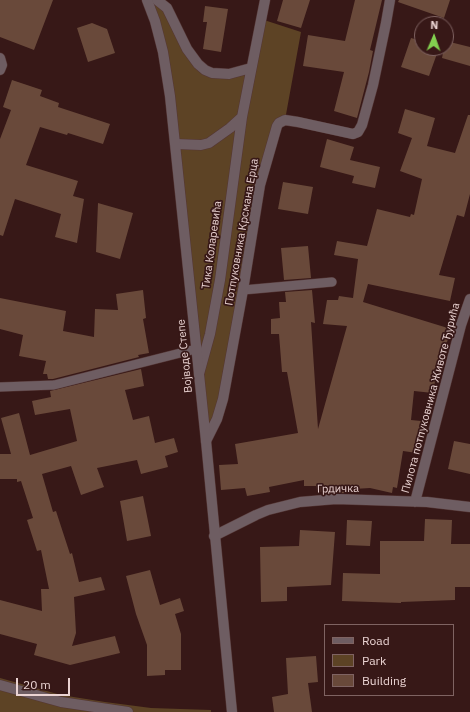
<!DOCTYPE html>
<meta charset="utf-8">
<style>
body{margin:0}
#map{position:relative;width:470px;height:712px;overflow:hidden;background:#371817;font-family:"IBM Plex Sans",sans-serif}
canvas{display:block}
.legend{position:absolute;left:324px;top:624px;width:130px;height:72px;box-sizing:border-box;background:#371817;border:1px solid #7f6362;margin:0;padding:5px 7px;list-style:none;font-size:12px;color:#ead3d2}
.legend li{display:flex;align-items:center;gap:8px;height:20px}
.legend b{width:20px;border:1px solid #7f6362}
.north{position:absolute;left:414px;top:16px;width:40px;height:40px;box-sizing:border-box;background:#371817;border:1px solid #7f6362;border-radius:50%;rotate:2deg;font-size:11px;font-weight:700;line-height:16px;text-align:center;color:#ead3d2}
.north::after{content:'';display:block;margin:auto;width:14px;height:18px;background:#82d04f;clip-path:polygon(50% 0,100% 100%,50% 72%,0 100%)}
.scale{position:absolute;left:16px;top:678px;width:54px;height:18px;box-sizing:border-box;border:2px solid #ead3d2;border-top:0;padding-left:5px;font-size:12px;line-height:14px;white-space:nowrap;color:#ead3d2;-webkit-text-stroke:3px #371817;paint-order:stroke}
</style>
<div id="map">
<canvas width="470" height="712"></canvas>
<ul class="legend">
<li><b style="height:5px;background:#6e5d62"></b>Road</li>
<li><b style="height:11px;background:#5d4325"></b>Park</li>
<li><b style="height:11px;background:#69493a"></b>Building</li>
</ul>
<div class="north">N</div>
<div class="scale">20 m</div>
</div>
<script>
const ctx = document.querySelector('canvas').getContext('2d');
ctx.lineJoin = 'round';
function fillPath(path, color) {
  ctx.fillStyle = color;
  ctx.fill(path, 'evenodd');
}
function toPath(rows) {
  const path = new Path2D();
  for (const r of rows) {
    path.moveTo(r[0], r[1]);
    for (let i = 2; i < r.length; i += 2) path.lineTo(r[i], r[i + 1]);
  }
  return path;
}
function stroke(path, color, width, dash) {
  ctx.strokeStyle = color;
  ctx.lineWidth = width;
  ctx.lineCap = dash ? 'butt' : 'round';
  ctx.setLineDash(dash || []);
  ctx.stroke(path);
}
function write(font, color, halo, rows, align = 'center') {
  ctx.font = font + ' "IBM Plex Sans",sans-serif';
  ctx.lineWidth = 3.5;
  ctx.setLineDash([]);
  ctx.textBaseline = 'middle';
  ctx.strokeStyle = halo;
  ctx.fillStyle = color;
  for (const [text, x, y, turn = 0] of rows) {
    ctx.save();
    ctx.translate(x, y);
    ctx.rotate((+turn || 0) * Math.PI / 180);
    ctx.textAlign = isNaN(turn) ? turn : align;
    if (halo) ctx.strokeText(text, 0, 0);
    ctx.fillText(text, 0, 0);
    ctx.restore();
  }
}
const green = toPath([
 [147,0,157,0,182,38,212,73,251,68,261,19,301,32,285,120,273,135,223,399,206,441,168,80],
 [0,678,61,695,105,702,151,708,211,710,211,712,0,712]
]);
const building = toPath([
 [0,0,53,0,34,50,0,37],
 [283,0,310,0,301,28,277,21],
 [355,0,382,0,370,50,373,51,369,72,357,118,334,111,344,72,303,66,308,35,345,41],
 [399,0,450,0,444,18,398,2],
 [205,6,228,9,221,52,203,49,207,22,203,22],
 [92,23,107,29,115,53,88,62,77,28],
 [411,38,422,41,422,48,439,48,429,76,401,67],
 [446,41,470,47,470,66,442,58,444,48,446,48],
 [12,80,42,90,40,96,59,103,58,107,110,124,103,144,68,133,67,135,40,127,26,165,78,181,73,196,84,199,77,243,55,237,61,214,15,199,3,236,0,235,0,139,11,110,3,107],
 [405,109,435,118,427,146,455,153,468,115,470,115,470,194,464,217,457,215,439,275,455,278,450,301,368,284,363,302,451,329,444,352,440,351,433,393,414,391,411,420,421,421,417,453,403,451,397,488,393,487,392,493,370,488,354,489,354,493,339,493,339,491,317,492,316,486,304,486,304,480,269,487,270,492,247,496,245,488,221,490,219,465,238,464,235,444,298,433,287,372,282,372,279,334,271,334,271,319,280,318,279,302,286,302,285,292,312,290,315,323,311,322,318,429,347,326,323,324,327,300,338,300,339,296,353,298,358,259,334,255,337,241,367,246,377,209,410,217,411,214,414,215,422,179,400,171,412,138,398,133],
 [327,139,354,147,350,160,380,167,375,188,352,183,354,176,320,167],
 [283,182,313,187,308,214,278,209],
 [98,203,133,213,120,259,96,252],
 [308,246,311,278,284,280,281,248],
 [143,290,146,318,143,319,149,353,138,355,139,357,53,379,48,379,47,374,43,374,46,361,19,356,23,335,0,329,0,298,66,311,63,331,94,337,95,309,118,310,116,294],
 [141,369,144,386,125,390,133,420,149,416,155,443,174,438,178,452,165,456,168,467,141,474,137,460,97,468,104,487,81,495,71,466,42,474,53,512,56,511,70,554,72,553,79,582,101,577,105,590,74,597,76,633,72,646,115,636,120,653,70,665,34,655,37,644,0,634,0,600,42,611,41,589,49,589,41,550,37,551,27,520,33,518,21,481,17,482,17,479,0,479,0,454,11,454,1,418,19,413,30,455,77,441,70,409,35,415,32,401,51,397,50,391],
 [454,441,470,444,470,474,448,469],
 [143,496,151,536,127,541,120,501],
 [425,519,452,520,451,544,470,544,470,587,455,587,455,600,401,602,401,603,342,601,343,573,380,574,380,541,424,541],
 [347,520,372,521,370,546,346,545],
 [300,530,335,532,331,585,287,587,287,601,261,602,260,547,299,546],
 [150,570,160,605,180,598,184,611,175,614,181,634,181,670,165,670,165,675,147,676,147,645,136,614,126,576],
 [316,656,318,682,308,683,312,712,274,712,272,697,288,694,286,658]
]);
const service = toPath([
 [243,290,332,282],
 [0,387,54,385,196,349]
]);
const minor = toPath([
 [157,0,167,8,187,49,198,64,205,70,212,73,229,74,251,68],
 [0,58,2,65,0,70],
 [176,144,201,145,209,143,230,128,242,117],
 [199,374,210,334,220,280,242,117,265,0],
 [206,441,217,419,223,399,243,290,260,185,277,126,279,123,285,120,298,122,353,134,358,132,362,125,373,85,386,23,390,0],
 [415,502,461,325,470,299],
 [214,536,256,515,268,510,300,502,336,499,427,502,470,507],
 [0,685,61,702,128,712]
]);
const tertiary = toPath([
 [147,0,155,21,163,52,170,96,206,441,232,712]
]);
const streetNames = [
 ["Потпуковника Крсмана Ерца",242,232,-80],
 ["Тика Коларевића",212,245,-82],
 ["Војводе Степе",185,356,-96],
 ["Пилота потпуковника Животе Ђурића",431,398,-75],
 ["Грдичка",338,489,-1]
];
fillPath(green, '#5d4325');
fillPath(building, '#69493a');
stroke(service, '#543635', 10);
stroke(minor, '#543635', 11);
stroke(tertiary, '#543635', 11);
stroke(service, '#6e5d62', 9);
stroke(minor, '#6e5d62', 10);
stroke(tertiary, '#6e5d62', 10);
write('11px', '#ead3d2', '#371817', streetNames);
</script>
